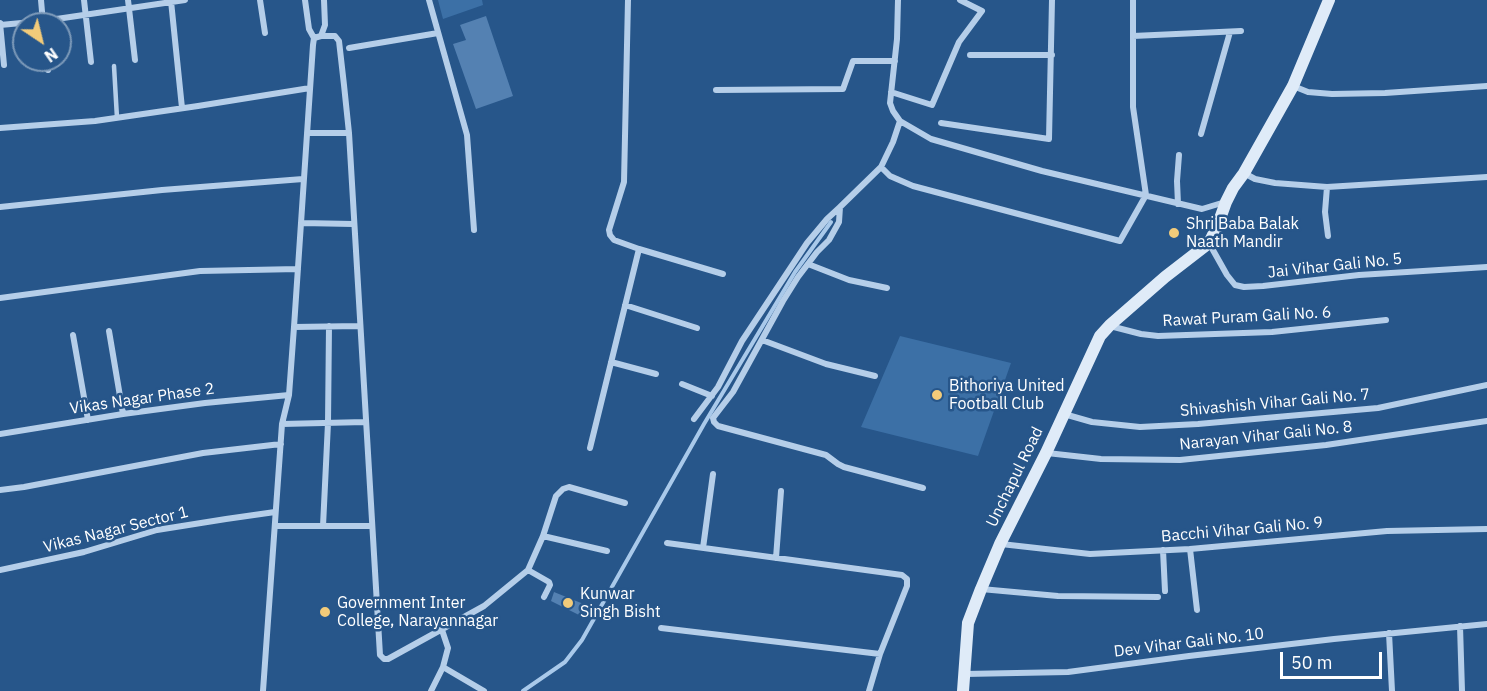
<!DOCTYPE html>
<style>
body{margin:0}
#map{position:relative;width:1487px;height:691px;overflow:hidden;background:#27568a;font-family:"IBM Plex Sans",sans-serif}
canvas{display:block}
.north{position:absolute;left:12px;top:12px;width:60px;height:60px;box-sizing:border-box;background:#27568a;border:2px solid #7d9ab9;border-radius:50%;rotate:145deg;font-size:16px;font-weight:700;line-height:24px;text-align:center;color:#fff}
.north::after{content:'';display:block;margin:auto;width:21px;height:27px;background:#f2cb7a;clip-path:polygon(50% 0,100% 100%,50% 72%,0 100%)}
.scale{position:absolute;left:1280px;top:652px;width:102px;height:27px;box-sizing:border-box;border:3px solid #fff;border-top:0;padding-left:8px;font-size:18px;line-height:21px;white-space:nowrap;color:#fff;-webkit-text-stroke:4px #27568a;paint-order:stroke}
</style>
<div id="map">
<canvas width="1487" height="691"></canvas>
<div class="north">N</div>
<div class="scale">50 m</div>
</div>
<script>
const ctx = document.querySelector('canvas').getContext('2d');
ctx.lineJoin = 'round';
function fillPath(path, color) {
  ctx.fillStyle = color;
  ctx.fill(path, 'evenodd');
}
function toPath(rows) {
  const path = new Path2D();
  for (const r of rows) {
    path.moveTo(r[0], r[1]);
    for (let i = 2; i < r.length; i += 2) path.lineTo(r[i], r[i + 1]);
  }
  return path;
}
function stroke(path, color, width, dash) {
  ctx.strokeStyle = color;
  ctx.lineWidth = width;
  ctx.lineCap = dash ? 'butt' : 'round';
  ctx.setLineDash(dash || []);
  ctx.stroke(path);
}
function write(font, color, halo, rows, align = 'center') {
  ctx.font = font + ' "IBM Plex Sans",sans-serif';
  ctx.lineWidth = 5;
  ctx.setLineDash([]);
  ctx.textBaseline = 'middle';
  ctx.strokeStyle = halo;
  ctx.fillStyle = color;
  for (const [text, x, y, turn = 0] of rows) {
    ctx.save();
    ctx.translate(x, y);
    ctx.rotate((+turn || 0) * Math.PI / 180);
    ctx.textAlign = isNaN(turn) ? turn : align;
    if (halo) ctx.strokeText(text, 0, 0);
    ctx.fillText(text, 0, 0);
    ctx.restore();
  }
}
const green = toPath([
 [438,0,482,0,483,5,443,19],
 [900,336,1011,363,978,456,861,427]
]);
const stream = toPath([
 [523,691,565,662,582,640,704,424,795,272,831,222]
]);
const building = toPath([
 [486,16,513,96,476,109,453,44,466,40,460,25],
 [554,592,586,605,581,616,551,601]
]);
const lane = toPath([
 [114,66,117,118]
]);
const street = toPath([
 [41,0,43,23],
 [84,0,91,62],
 [128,0,135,60],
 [260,0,265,33],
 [305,0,309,29,314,38],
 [429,0,467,135,474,230],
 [628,0,624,182,609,230,610,235,614,240,639,249,723,274],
 [898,0,897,39,890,103,893,111,900,121,893,142,881,167,840,207,839,222,829,240,817,252,798,277,783,301,733,392,713,418,714,422,718,426,826,455,838,464,844,467,923,488],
 [171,1,182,108],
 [0,23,4,65],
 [0,25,43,21,185,0],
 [321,36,335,36,339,41,344,85,349,133,380,655,384,659,388,659,484,606,528,570,543,536,556,496,563,489,569,487,625,503],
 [1133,36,1241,31],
 [349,48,438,33],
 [970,55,1052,55],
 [47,60,48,70],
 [1293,86,1308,92,1332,94,1385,93,1487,86],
 [716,90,843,89,853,61,895,61],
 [891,92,932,105,959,42,982,11,960,0],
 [900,121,931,139,1042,171,1202,209,1225,202],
 [941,123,1049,139,1052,0],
 [0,128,95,121,198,106,310,88],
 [307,133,349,133],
 [1201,134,1230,32],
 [881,167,890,176,913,186,1120,241,1146,195,1133,107,1133,0],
 [1244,173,1255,179,1275,183,1327,187,1487,177],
 [1327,187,1325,212,1328,236],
 [1178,204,1177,181,1179,155],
 [0,207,162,190,303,179],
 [302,223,353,224],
 [1209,243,1227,275,1235,285,1244,287,1263,286,1359,275,1487,267],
 [808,264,849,280,887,288],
 [0,298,200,271,298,269],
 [625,305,697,328],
 [1110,326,1141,334,1158,336,1272,332,1386,320],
 [294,327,359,326],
 [109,331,123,414],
 [73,335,88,420],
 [762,340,826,364,875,376],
 [611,362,656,374],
 [682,384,712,396],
 [1064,414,1092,422,1140,427,1198,424,1378,408,1487,385],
 [694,419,718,387,742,341,807,243,827,219,840,207],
 [282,424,365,422],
 [0,434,123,414,205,403,289,395],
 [590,448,639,249],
 [1047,453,1101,459,1180,460,1326,445,1487,421],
 [0,490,24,487,203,453,281,444],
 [275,526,372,526],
 [323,526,328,423,329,326],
 [543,536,607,551],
 [667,543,902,575,907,579,907,586,880,654,869,691],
 [1001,544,1090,554,1190,549,1387,531,1487,529],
 [703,548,713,474],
 [1190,549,1197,610],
 [1163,550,1165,591],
 [776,558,781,491],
 [0,570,84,552,157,530,226,519,275,512],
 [528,570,549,582,550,585,544,597],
 [981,589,1058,596,1158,597],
 [1460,626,1462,691],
 [661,628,880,654],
 [1389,633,1392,691],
 [443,667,484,691],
 [965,674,1068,672,1189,656,1334,639,1487,624],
 [263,691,282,424,289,395,294,327,313,45,314,38,321,36,325,25,324,0],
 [431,691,443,667,448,648,442,630]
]);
const secondary = toPath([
 [963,691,968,623,981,589,1000,544,1046,453,1100,336,1110,325,1165,277,1209,243,1217,227,1226,202,1233,188,1244,173,1293,86,1329,0]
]);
const markers = [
 [1174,233,6,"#f2cb7a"],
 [937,395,6,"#f2cb7a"],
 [568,603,6,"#f2cb7a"],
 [325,612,6,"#f2cb7a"]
];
const poiNames = [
 ["Shri Baba Balak",1186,224],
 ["Naath Mandir",1186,242],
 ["Bithoriya United",949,386],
 ["Football Club",949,404],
 ["Kunwar",580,594],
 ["Singh Bisht",580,612],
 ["Government Inter",337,603],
 ["College, Narayannagar",337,621]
];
const streetNames = [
 ["Jai Vihar Gali No. 5",1335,266,-6],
 ["Rawat Puram Gali No. 6",1247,317,-3],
 ["Vikas Nagar Phase 2",142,399,-8],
 ["Shivashish Vihar Gali No. 7",1275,403,-5],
 ["Narayan Vihar Gali No. 8",1266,436,-6],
 ["Unchapul Road",1015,477,-64],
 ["Vikas Nagar Sector 1",116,530,-14],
 ["Bacchi Vihar Gali No. 9",1242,530,-5],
 ["Dev Vihar Gali No. 10",1189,643,-7]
];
fillPath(green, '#3c70a6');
stroke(stream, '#a9c9ea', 4);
fillPath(building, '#5481b2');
stroke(lane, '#b5cee9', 4.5);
stroke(street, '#b5cee9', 6);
stroke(secondary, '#dfebf8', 12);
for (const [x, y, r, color] of markers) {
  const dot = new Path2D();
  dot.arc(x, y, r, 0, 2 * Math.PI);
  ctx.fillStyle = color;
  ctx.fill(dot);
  stroke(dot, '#27568a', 2);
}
write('16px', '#fff', '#27568a', poiNames, 'left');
write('16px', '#fff', '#27568a', streetNames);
</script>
